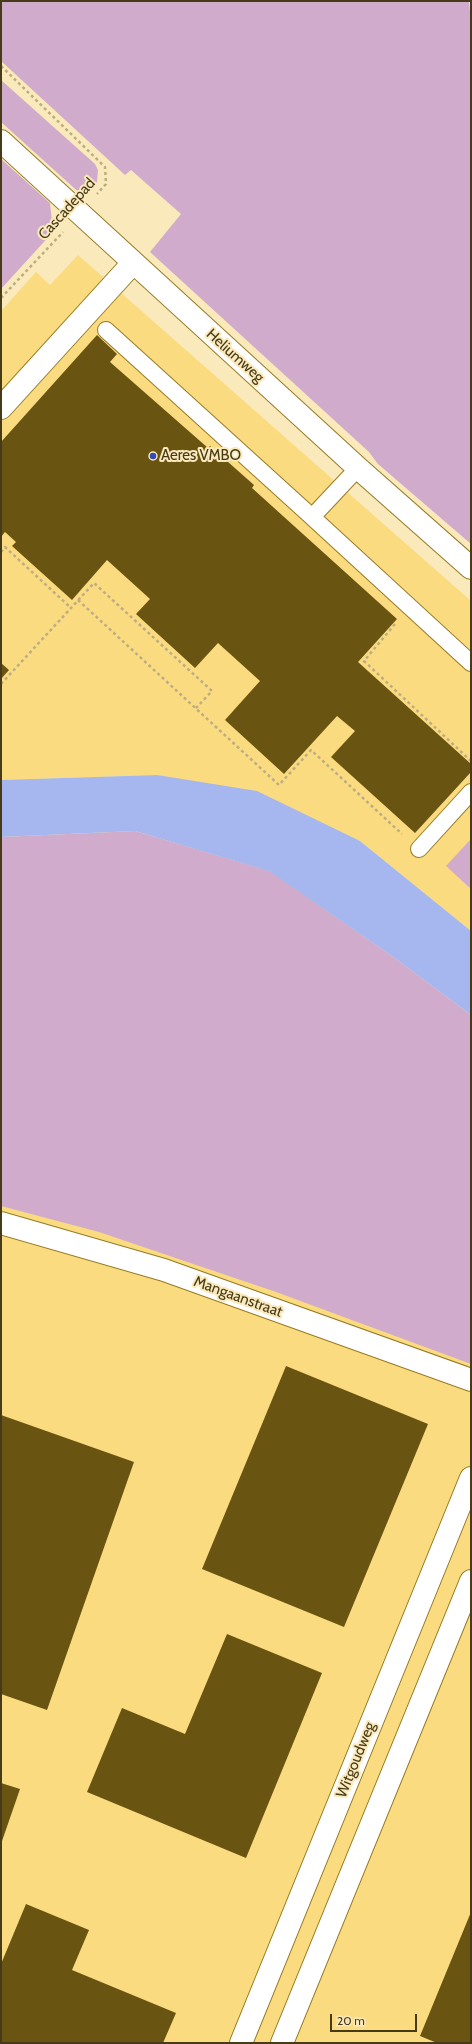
<!DOCTYPE html>
<style>
body{margin:0}
#map{position:relative;width:472px;height:2044px;overflow:hidden;background:#fae9ba;font-family:Cabin,sans-serif}
canvas{display:block}
.frame{position:absolute;inset:0;border:2px solid #463a18;pointer-events:none}
.scale{position:absolute;left:330px;top:2014px;width:87px;height:18px;box-sizing:border-box;border:2px solid #463a18;border-top:0;padding-left:5px;font-size:12px;line-height:14px;white-space:nowrap;color:#463a18;-webkit-text-stroke:3px #fae9ba;paint-order:stroke}
</style>
<div id="map">
<canvas width="472" height="2044"></canvas>
<div class="frame"></div>
<div class="scale">20 m</div>
</div>
<script>
const ctx = document.querySelector('canvas').getContext('2d');
ctx.lineJoin = 'round';
function fillPath(path, color) {
  ctx.fillStyle = color;
  ctx.fill(path, 'evenodd');
}
function toPath(rows) {
  const path = new Path2D();
  for (const r of rows) {
    path.moveTo(r[0], r[1]);
    for (let i = 2; i < r.length; i += 2) path.lineTo(r[i], r[i + 1]);
  }
  return path;
}
function stroke(path, color, width, dash) {
  ctx.strokeStyle = color;
  ctx.lineWidth = width;
  ctx.lineCap = dash ? 'butt' : 'round';
  ctx.setLineDash(dash || []);
  ctx.stroke(path);
}
function write(font, color, halo, rows, align = 'center') {
  ctx.font = font + ' Cabin,sans-serif';
  ctx.lineWidth = 4;
  ctx.setLineDash([]);
  ctx.textBaseline = 'middle';
  ctx.strokeStyle = halo;
  ctx.fillStyle = color;
  for (const [text, x, y, turn = 0] of rows) {
    ctx.save();
    ctx.translate(x, y);
    ctx.rotate((+turn || 0) * Math.PI / 180);
    ctx.textAlign = isNaN(turn) ? turn : align;
    if (halo) ctx.strokeText(text, 0, 0);
    ctx.fillText(text, 0, 0);
    ctx.restore();
  }
}
const built = toPath([
 [78,255,471,601,471,931,360,841,157,775,1,780,1,311,36,272,50,285],
 [1,1198,471,1339,471,2043,1,2043]
]);
const green = toPath([
 [1,1,469,1,471,22,471,544,378,464,369,452,150,252,181,214,131,170,125,175,1,61],
 [1,80,95,164,98,170,97,182,84,197,1,122],
 [1,159,50,203,53,232,1,289],
 [135,831,270,871,392,956,471,1015,471,1364,276,1292,99,1232,1,1206,1,837],
 [471,839,471,889,446,866]
]);
const water = toPath([
 [157,775,257,791,360,841,471,931,471,1015,392,956,269,871,135,831,1,837,1,780]
]);
const building = toPath([
 [97,335,117,354,110,362,208,448,210,446,254,485,252,488,397,619,358,662,471,764,471,772,415,833,331,757,355,731,337,716,284,774,225,720,260,681,218,643,195,668,136,614,150,599,107,560,72,600,12,546,16,542,5,532,1,537,1,442],
 [1,663,9,670,1,679],
 [286,1366,428,1424,344,1627,202,1569],
 [1,1415,134,1462,47,1710,1,1694],
 [227,1634,322,1673,246,1858,87,1792,122,1708,185,1734],
 [1,1783,20,1789,1,1844],
 [26,1904,89,1930,72,1970,176,2013,163,2043,1,2043,1,1964],
 [471,1912,471,2043,437,2043,420,2036]
]);
const path = toPath([
 [1,66,105,167,106,184,97,194],
 [1,298,63,232],
 [1,552,5,547,71,608],
 [78,600,279,785,311,750,402,834],
 [395,624,364,661,471,761],
 [1,684,94,583,212,691,196,708]
]);
const lane = toPath([
 [106,330,312,517,358,468],
 [312,517,471,663],
 [419,849,471,792]
]);
const street = toPath([
 [1,141,358,468,471,568],
 [1,408,133,263],
 [1,1223,164,1270,471,1380],
 [241,2043,471,1478],
 [282,2043,471,1581]
]);
const markers = [
 [153,456,4,"#3649bb"]
];
const streetNames = [
 ["Cascadepad",67,209,-48],
 ["Heliumweg",235,356,42],
 ["Mangaanstraat",238,1297,20],
 ["Witgoudweg",356,1760,-68]
];
const poiNames = [
 ["Aeres VMBO",161,456]
];
fillPath(built, '#fbdb80');
fillPath(green, '#d0abcb');
fillPath(water, '#a5b7ee');
fillPath(building, '#695412');
stroke(lane, '#967b25', 18);
stroke(street, '#967b25', 24);
stroke(path, '#bdad83', 2.5, [3, 3]);
stroke(lane, '#fff', 16);
stroke(street, '#fff', 22);
for (const [x, y, r, color] of markers) {
  const dot = new Path2D();
  dot.arc(x, y, r, 0, 2 * Math.PI);
  ctx.fillStyle = color;
  ctx.fill(dot);
  stroke(dot, '#fae9ba', 1.5);
}
write('15px', '#463a18', '#fae9ba', streetNames);
write('15px', '#463a18', '#fae9ba', poiNames, 'left');
</script>
